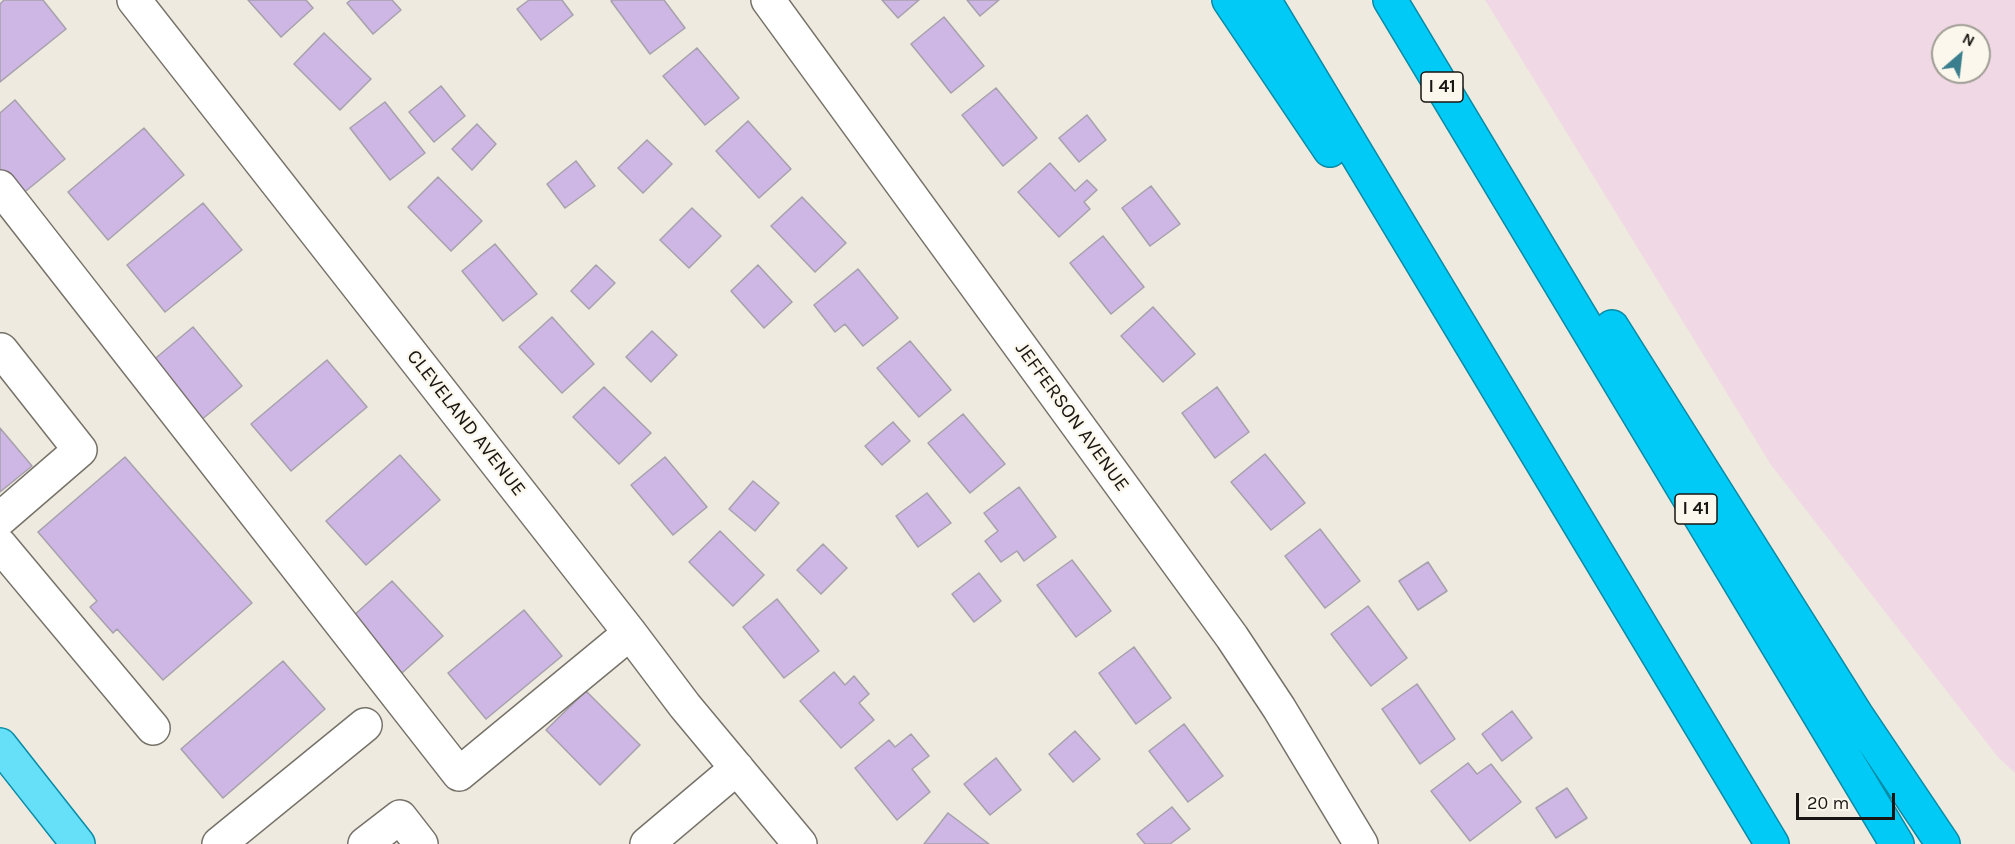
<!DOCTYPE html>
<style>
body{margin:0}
#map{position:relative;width:2015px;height:844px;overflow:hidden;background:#eeeadf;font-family:Karla,sans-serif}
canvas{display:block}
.north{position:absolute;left:1931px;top:24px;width:60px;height:60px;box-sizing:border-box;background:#fbf7ec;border:2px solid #a09d95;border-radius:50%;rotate:28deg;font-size:16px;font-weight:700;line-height:24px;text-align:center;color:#181612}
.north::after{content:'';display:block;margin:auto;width:21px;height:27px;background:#3b7f8e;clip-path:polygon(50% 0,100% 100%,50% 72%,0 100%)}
.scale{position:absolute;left:1796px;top:793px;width:99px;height:27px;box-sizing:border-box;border:3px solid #181612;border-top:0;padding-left:8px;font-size:18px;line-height:21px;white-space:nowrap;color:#181612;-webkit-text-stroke:4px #fbf7ec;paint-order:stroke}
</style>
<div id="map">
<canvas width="2015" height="844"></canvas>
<div class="north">N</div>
<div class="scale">20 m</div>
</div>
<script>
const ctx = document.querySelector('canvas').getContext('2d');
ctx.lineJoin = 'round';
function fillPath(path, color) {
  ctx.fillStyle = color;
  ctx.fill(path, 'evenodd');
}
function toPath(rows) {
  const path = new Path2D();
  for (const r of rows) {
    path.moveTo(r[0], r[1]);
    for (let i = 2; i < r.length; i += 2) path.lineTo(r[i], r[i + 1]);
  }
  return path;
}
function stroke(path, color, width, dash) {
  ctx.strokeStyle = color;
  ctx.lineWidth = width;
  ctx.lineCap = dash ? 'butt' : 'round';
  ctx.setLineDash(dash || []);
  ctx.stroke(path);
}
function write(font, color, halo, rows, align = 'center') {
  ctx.font = font + ' Karla,sans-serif';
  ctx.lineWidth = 4.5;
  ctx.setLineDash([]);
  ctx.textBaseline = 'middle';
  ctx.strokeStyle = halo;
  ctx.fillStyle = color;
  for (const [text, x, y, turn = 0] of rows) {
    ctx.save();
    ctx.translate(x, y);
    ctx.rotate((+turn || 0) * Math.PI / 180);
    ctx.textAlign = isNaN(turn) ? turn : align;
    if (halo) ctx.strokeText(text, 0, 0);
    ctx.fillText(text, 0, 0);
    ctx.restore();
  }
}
const industrial = toPath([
 [1485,0,2015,0,2015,773,1997,756,1771,465],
 [1943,36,1979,36,1979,72,1943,72]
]);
const building = toPath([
 [4,0,43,0,66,29,0,82,0,4,4,0],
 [248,0,306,0,313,8,281,37,248,0],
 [351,0,392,0,401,10,373,34,347,3,351,0],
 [529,0,562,0,573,15,541,40,517,9,529,0],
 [613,0,664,0,685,28,650,54,611,1,613,0],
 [882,0,919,0,898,18,882,0],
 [967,0,999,0,980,16,967,0],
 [944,17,984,66,951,93,911,44,944,17],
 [324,33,371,79,340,110,294,64,324,33],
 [697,48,739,98,705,125,663,76,697,48],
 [441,86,465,116,434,142,409,112,441,86],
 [996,88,1037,138,1003,166,962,115,996,88],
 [15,100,65,159,21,195,0,170,0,113,15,100],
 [385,102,425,153,390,180,350,128,385,102],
 [1087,115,1106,140,1079,162,1059,138,1087,115],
 [748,121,791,169,759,198,716,151,748,121],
 [477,124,496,144,472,170,452,149,477,124],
 [144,128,184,175,108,240,68,192,144,128],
 [647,140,672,164,643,193,618,168,647,140],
 [576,161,595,186,565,208,547,184,576,161],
 [1050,163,1075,191,1087,180,1097,190,1084,202,1090,209,1059,237,1018,192,1050,163],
 [438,177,482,221,451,251,408,207,438,177],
 [1151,186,1180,224,1150,246,1122,208,1151,186],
 [802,197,846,243,815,272,771,226,802,197],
 [203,203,242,250,165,312,127,265,203,203],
 [692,208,721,236,689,268,660,240,692,208],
 [1103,236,1144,287,1111,314,1070,263,1103,236],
 [495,244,537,294,503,321,462,271,495,244],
 [596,265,615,283,589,309,571,291,596,265],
 [758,265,792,302,764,328,731,291,758,265],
 [858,269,898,318,863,346,845,324,835,332,814,305,858,269],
 [1153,307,1195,354,1163,382,1121,336,1153,307],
 [552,317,594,364,562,393,519,347,552,317],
 [193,327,242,386,200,421,151,362,193,327],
 [652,331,677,355,651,382,626,357,652,331],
 [910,341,951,390,919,417,877,368,910,341],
 [327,360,367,407,291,471,251,424,327,360],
 [604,387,651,433,619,464,573,417,604,387],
 [1217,387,1249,432,1215,458,1182,413,1217,387],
 [963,414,1005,464,970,493,928,443,963,414],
 [893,422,910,441,882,465,865,446,893,422],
 [0,428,32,466,0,492,0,428],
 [1265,454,1305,503,1271,530,1231,482,1265,454],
 [400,455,440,500,366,565,326,521,400,455],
 [125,457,252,603,163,680,117,629,113,633,90,607,97,601,38,532,125,457],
 [665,457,707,507,673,535,631,485,665,457],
 [753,481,779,503,755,531,729,509,753,481],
 [1019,487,1056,537,1024,561,1017,551,1001,562,985,541,998,531,984,513,1019,487],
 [927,493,951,523,918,547,896,516,927,493],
 [1320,529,1360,581,1325,608,1285,556,1320,529],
 [720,531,764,575,733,606,689,562,720,531],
 [823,544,847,568,821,594,797,570,823,544],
 [1072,560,1111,611,1076,637,1037,585,1072,560],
 [1428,562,1447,591,1418,610,1399,581,1428,562],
 [979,573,1001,601,974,622,952,594,979,573],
 [392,581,443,636,402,673,352,617,392,581],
 [777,599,819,651,784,678,743,627,777,599],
 [1368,606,1407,658,1371,686,1331,634,1368,606],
 [524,610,562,656,486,719,448,673,524,610],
 [1134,647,1171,698,1136,724,1099,673,1134,647],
 [283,661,325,709,223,798,181,749,283,661],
 [834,672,845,685,854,676,869,694,859,703,874,720,841,748,800,701,834,672],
 [1417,684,1455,739,1420,764,1382,709,1417,684],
 [586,691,640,745,600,785,546,730,586,691],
 [1512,711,1532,738,1502,761,1482,734,1512,711],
 [1184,724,1223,776,1188,802,1149,751,1184,724],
 [1075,731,1100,759,1073,782,1049,754,1075,731],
 [911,734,929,756,912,769,930,792,897,820,855,768,889,740,895,747,911,734],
 [996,758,1021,790,990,815,964,784,996,758],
 [1468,763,1477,774,1491,764,1521,802,1470,841,1431,791,1468,763],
 [1567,788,1587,818,1556,838,1536,808,1567,788],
 [1172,807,1190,829,1170,844,1145,844,1137,834,1172,807],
 [948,813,989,844,924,844,948,813]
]);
const minor = toPath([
 [134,0,630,633,685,706,800,844],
 [768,0,1232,637,1279,708,1361,844],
 [0,187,459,774,630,633],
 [0,352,1,350,80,450,0,519],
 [0,545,153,728],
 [219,844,365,725],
 [365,844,400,817,421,844],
 [647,844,737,768]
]);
const major = toPath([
 [0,745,78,844]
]);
const highway = toPath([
 [1229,0,1330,150],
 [1264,0,1772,844],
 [1390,0,1897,844],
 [1612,327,1857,716,1943,844]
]);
const shields = [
 [1442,87,42],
 [1696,509,42]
];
const shieldNames = [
 ["I 41",1442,87],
 ["I 41",1696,509]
];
const streetNames = [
 ["JEFFERSON AVENUE",1072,417,54],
 ["CLEVELAND AVENUE",466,423,52]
];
fillPath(industrial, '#f0d9e5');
fillPath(building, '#ceb7e5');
stroke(building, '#a6a1ab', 1.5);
stroke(minor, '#767269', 36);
stroke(major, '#088ba6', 36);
stroke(highway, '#088ba6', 36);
stroke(minor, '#fff', 33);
stroke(major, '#66dff9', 33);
stroke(highway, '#00caf5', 33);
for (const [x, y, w] of shields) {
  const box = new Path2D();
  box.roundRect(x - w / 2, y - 15, w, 30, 4.5);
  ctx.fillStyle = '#fbf7ec';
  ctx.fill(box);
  stroke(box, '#181612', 1.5);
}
write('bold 18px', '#181612', null, shieldNames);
write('20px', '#181612', '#fbf7ec', streetNames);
</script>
